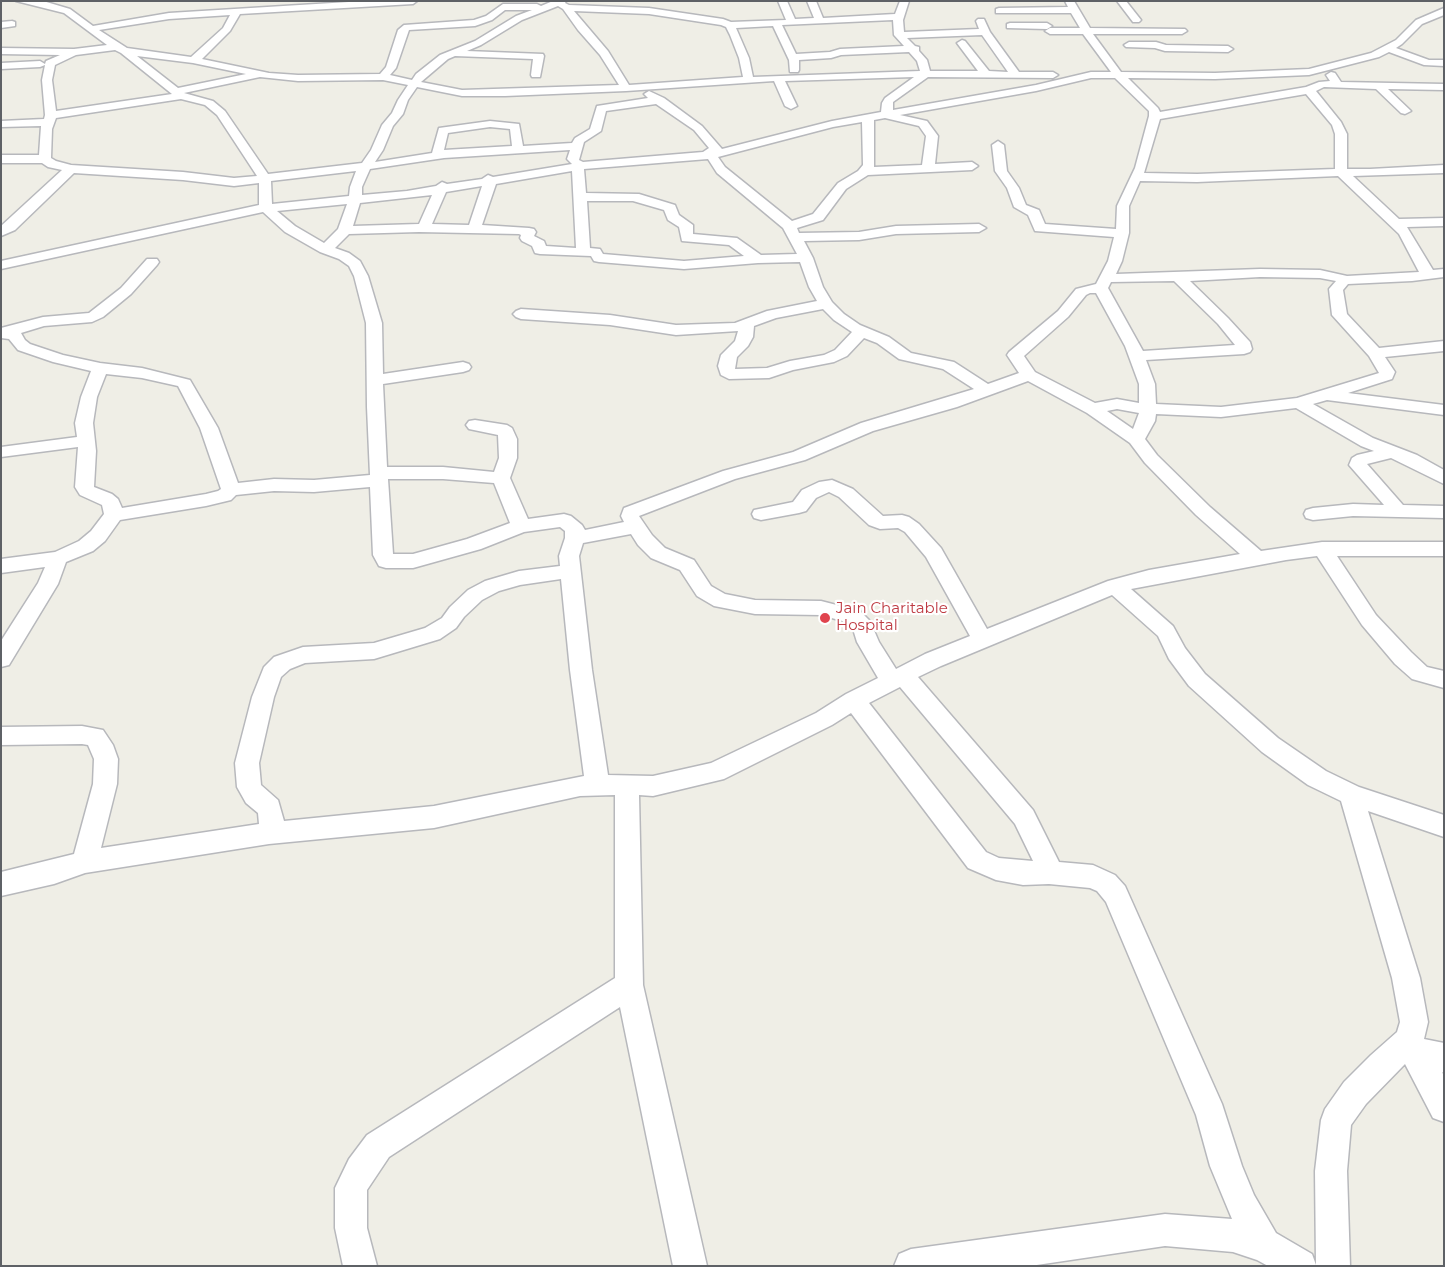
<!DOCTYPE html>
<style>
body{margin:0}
#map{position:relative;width:1445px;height:1267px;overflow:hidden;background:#efeee6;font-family:Montserrat,sans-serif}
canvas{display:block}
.frame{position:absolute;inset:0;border:2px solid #5e6166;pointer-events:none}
</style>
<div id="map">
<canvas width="1445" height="1267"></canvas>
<div class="frame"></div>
</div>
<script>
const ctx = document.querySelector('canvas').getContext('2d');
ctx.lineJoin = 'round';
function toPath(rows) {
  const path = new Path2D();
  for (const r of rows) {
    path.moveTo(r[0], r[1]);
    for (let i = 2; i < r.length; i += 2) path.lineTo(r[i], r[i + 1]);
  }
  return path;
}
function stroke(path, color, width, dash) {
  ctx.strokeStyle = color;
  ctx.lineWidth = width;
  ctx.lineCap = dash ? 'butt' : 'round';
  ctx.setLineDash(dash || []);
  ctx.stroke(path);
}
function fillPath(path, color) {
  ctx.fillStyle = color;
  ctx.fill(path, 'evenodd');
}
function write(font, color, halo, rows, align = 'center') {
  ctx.font = font + ' Montserrat,sans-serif';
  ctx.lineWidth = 4.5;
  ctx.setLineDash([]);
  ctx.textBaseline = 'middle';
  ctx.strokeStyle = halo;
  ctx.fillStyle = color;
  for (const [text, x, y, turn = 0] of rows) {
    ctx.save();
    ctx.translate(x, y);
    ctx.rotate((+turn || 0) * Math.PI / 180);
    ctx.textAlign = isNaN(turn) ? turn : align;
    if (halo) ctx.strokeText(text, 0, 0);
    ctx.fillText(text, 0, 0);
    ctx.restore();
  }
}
const minor = toPath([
 [16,1,43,1,70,9,93,26,169,13,365,1,417,1,413,4,240,14,230,31,202,59,269,73,298,75,380,74,386,67,398,30,404,25,474,20,486,16,503,4,537,4,541,6,553,1,566,1,565,3,569,5,649,8,723,19,731,22,786,20,778,1,787,1,795,19,814,18,807,1,816,1,823,18,895,14,900,1,909,1,903,20,904,32,979,29,976,21,978,19,984,19,990,32,1019,72,1053,72,1058,75,1053,78,928,77,893,102,893,110,1036,85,1091,72,1111,72,1083,34,1050,34,1045,31,1050,28,1080,28,1071,13,996,13,996,9,999,8,1068,7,1065,1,1074,1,1090,28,1185,29,1187,31,1182,34,1093,34,1121,72,1215,73,1309,69,1371,53,1396,40,1416,20,1444,8,1444,15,1422,24,1402,44,1396,48,1429,60,1444,60,1444,66,1424,65,1389,52,1379,57,1309,75,1215,79,1128,78,1158,108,1160,112,1306,87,1319,82,1330,81,1326,75,1331,72,1335,73,1341,82,1444,84,1444,90,1388,89,1411,111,1405,114,1401,113,1376,89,1324,87,1316,91,1341,122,1347,134,1347,169,1370,169,1444,165,1444,173,1353,176,1399,219,1444,218,1444,226,1407,227,1433,270,1444,269,1444,277,1412,281,1348,284,1343,290,1347,314,1379,348,1444,341,1444,351,1385,357,1395,372,1392,379,1348,393,1444,405,1444,415,1327,400,1313,404,1373,438,1417,455,1444,470,1444,484,1391,458,1367,464,1403,505,1444,506,1444,518,1353,516,1313,520,1306,518,1304,514,1306,510,1313,508,1353,504,1384,505,1349,465,1352,458,1357,455,1374,451,1361,446,1296,408,1221,417,1156,414,1155,421,1145,439,1157,455,1210,507,1261,551,1322,542,1444,542,1444,556,1337,556,1376,615,1411,652,1427,667,1444,671,1444,688,1412,679,1395,664,1362,625,1317,556,1286,560,1131,589,1173,626,1185,648,1205,674,1278,738,1326,771,1359,787,1444,815,1444,837,1368,811,1420,978,1428,1022,1424,1039,1444,1043,1444,1073,1442,1072,1444,1076,1444,1122,1433,1118,1405,1064,1366,1104,1351,1125,1347,1171,1350,1266,1268,1266,1257,1260,1233,1252,1165,1246,1030,1266,894,1266,899,1254,911,1249,1165,1214,1232,1219,1210,1166,1196,1115,1106,902,1097,891,1090,888,1049,884,1023,885,996,880,968,868,851,713,832,725,724,779,653,796,639,795,643,985,707,1266,673,1266,620,1007,389,1157,367,1190,367,1228,377,1266,343,1266,335,1228,335,1188,349,1159,367,1135,615,978,615,795,580,796,434,828,269,844,85,873,54,884,1,896,1,872,74,854,93,784,94,759,88,745,82,744,1,745,1,727,82,726,103,730,113,745,118,759,117,784,101,848,259,824,258,813,246,803,237,787,235,763,252,697,264,667,274,657,303,647,374,643,425,628,442,618,450,607,468,590,485,581,519,571,560,566,559,556,565,538,565,531,560,527,524,532,481,549,413,568,386,568,379,566,373,555,370,487,314,492,274,491,236,495,231,500,206,506,120,520,105,541,93,551,66,562,58,584,9,665,1,667,1,641,38,583,45,567,1,573,1,559,55,552,79,541,91,531,104,514,102,505,80,495,75,487,78,447,1,457,1,447,77,437,75,423,81,397,91,371,53,362,18,350,9,339,1,338,1,328,43,317,89,313,121,288,147,259,157,259,159,262,157,265,131,294,103,317,92,322,44,326,21,333,25,340,30,344,63,355,100,363,142,368,190,380,218,428,238,483,274,479,314,480,370,475,367,407,366,323,354,276,349,266,339,259,320,252,285,232,263,212,1,269,1,261,259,205,259,183,234,186,183,180,74,173,15,230,1,236,1,226,62,170,48,167,42,163,1,163,1,155,39,155,41,126,1,127,1,121,44,119,45,115,42,80,45,65,40,67,1,69,1,63,40,61,45,64,46,61,60,55,1,54,1,48,74,49,107,45,64,13,16,1],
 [558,6,563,9,578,30,600,55,619,85,462,90,421,82,448,59,455,56,533,59,531,75,532,77,540,77,544,56,543,54,467,51,481,45,522,20,558,6],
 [505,10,532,10,516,16,475,41,440,55,416,74,412,80,390,75,396,68,409,30,475,26,492,20,505,10],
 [574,11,649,14,721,25,726,27,730,35,739,58,743,77,629,85,608,51,574,11],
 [230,15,223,28,191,57,127,48,99,30,169,19,230,15],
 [893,20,894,35,904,46,840,49,830,52,796,54,782,25,893,20],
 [773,26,789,60,790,72,798,72,799,70,799,60,831,58,841,55,909,52,917,61,920,71,753,77,749,58,736,28,773,26],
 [982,35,1008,72,989,71,965,41,962,40,957,43,978,71,930,71,927,60,919,51,919,47,915,46,907,38,982,35],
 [115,50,121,53,172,94,56,111,52,80,55,65,76,55,115,50],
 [137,56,193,63,246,74,178,88,137,56],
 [260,77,298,81,383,80,408,85,398,100,392,113,382,125,371,150,362,163,268,174,225,111,213,101,184,93,260,77],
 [914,77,885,98,882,103,881,112,832,121,722,149,702,126,664,98,649,91,644,94,648,98,597,106,590,129,575,138,572,143,523,146,519,124,490,121,439,128,432,153,375,162,383,150,393,126,403,114,408,100,417,87,462,96,505,96,626,91,774,81,785,106,791,109,797,106,785,81,914,77],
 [1091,78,1115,78,1149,111,1149,116,1135,168,1117,206,1116,229,1045,224,1039,210,1026,205,1019,188,1007,171,1004,145,998,141,992,145,995,171,1007,188,1014,207,1028,215,1035,231,1114,237,1108,261,1096,284,1076,289,1058,311,1009,352,1007,355,1019,373,988,384,954,362,911,353,889,337,860,325,844,314,832,302,823,287,813,258,804,241,859,240,896,234,979,232,986,228,979,224,896,226,859,232,799,233,797,228,823,220,846,189,868,175,972,170,978,166,972,162,935,164,938,136,927,121,900,115,1036,91,1091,78],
 [1306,94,1332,125,1335,134,1335,169,1197,174,1144,173,1160,119,1306,94],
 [181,99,205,105,217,115,257,176,234,178,183,172,71,165,56,161,51,158,52,129,56,118,181,99],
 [656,104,694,130,709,148,703,152,583,162,579,160,584,142,601,131,606,111,656,104],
 [885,118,919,126,926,136,922,165,874,167,874,120,885,118],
 [862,122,863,165,858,171,838,183,813,214,792,221,725,167,718,157,833,127,862,122],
 [490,127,510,129,512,146,444,150,448,133,490,127],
 [570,150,567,159,572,164,493,177,488,175,482,179,447,184,442,182,436,186,407,191,362,195,362,187,370,169,444,158,570,150],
 [708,159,717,173,783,228,797,254,761,255,737,238,693,234,693,225,679,215,675,205,639,194,586,193,584,169,708,159],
 [356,171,350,187,349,196,272,204,271,181,356,171],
 [572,171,576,248,546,246,544,241,534,236,536,232,534,229,529,228,482,225,496,184,572,171],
 [1338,176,1399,234,1419,272,1347,276,1320,270,1260,269,1116,274,1122,261,1129,233,1129,206,1140,181,1197,182,1338,176],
 [482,186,469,225,432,224,446,192,482,186],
 [432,195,419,224,353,226,360,203,432,195],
 [587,201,633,201,664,210,668,220,679,227,682,241,729,245,744,256,684,261,603,254,600,249,590,248,587,201],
 [347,204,338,229,324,243,295,226,277,211,347,204],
 [419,232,519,234,521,235,520,238,522,241,532,246,535,253,540,254,591,256,594,261,599,262,684,269,758,263,800,262,809,287,817,301,767,311,735,323,676,325,610,315,521,309,516,311,513,314,516,317,521,319,610,325,676,335,738,331,735,341,721,355,718,366,721,375,729,379,769,378,793,370,834,362,847,356,864,338,877,343,899,359,943,369,974,389,861,423,793,452,723,471,624,508,621,516,624,522,585,530,582,525,571,516,564,514,528,519,510,478,517,458,517,439,512,428,507,425,475,420,469,421,466,425,469,429,498,435,499,458,494,472,443,467,387,467,383,384,463,372,469,370,471,367,469,364,463,362,383,374,382,323,368,276,360,261,349,253,335,248,349,234,419,232],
 [1260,277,1320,278,1336,281,1329,289,1332,315,1369,356,1379,373,1297,398,1221,407,1156,404,1155,384,1146,360,1244,354,1250,352,1252,349,1250,342,1228,318,1190,281,1260,277],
 [1174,281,1218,324,1235,345,1143,351,1108,288,1111,282,1174,281],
 [1090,293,1096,293,1125,346,1139,384,1139,403,1117,399,1095,403,1035,372,1024,356,1068,317,1086,295,1090,293],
 [823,309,834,320,852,332,835,350,824,355,790,361,767,368,735,369,737,357,748,346,753,337,754,326,776,318,823,309],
 [106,374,142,378,178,386,200,428,221,489,218,491,206,494,122,508,118,499,112,494,94,487,96,451,93,423,97,397,106,374],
 [1028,381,1087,413,1130,443,1145,463,1196,515,1240,554,1149,570,1108,581,987,629,941,548,919,524,909,517,902,515,883,516,853,489,832,480,819,482,802,490,793,502,754,510,752,514,754,518,761,520,799,513,806,511,816,498,829,492,839,497,869,525,880,529,898,528,905,532,926,557,970,636,925,654,896,669,879,642,870,621,860,611,821,601,755,600,725,594,711,586,694,560,665,548,652,535,639,516,735,479,805,460,873,431,957,407,1028,381],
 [1117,409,1139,413,1133,429,1107,411,1117,409],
 [388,479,443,479,494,483,510,523,467,539,413,554,393,554,388,479],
 [631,534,638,545,651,558,680,570,697,596,714,606,755,614,821,615,846,622,853,629,857,642,878,678,846,694,816,713,711,763,653,776,608,775,592,670,579,556,583,543,631,534],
 [561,579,570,670,584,776,434,806,284,821,278,800,261,785,259,763,274,697,281,677,290,669,305,663,374,659,440,639,456,628,464,617,482,600,499,591,520,585,561,579],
 [1112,595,1158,636,1169,659,1189,686,1262,752,1308,785,1341,801,1392,978,1400,1022,1397,1032,1371,1055,1344,1082,1325,1109,1321,1120,1315,1171,1316,1265,1312,1254,1276,1233,1254,1195,1242,1166,1222,1104,1125,886,1115,875,1093,865,1059,862,1033,810,918,677,941,666,1112,595],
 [900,687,1015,824,1033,861,999,858,986,852,869,703,900,687],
 [1117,1,1126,1,1141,20,1139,22,1133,22,1117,1],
 [12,21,15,22,15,26,1,28,1,22,12,21],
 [1010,23,1047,23,1052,26,1047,29,1007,28,1007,24,1010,23],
 [1129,42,1156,42,1166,45,1228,46,1233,49,1228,52,1165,51,1155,48,1126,47,1124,45,1129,42]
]);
const markers = [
 [825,618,6,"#e0444e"]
];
const healthNames = [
 ["Jain Charitable",836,609],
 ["Hospital",836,626]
];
stroke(minor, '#b7b8bc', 3);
fillPath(minor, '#fff');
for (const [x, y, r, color] of markers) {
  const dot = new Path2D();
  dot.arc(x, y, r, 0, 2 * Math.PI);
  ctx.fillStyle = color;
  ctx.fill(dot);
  stroke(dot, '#fff', 2);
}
write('15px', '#be3a42', '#fff', healthNames, 'left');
</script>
